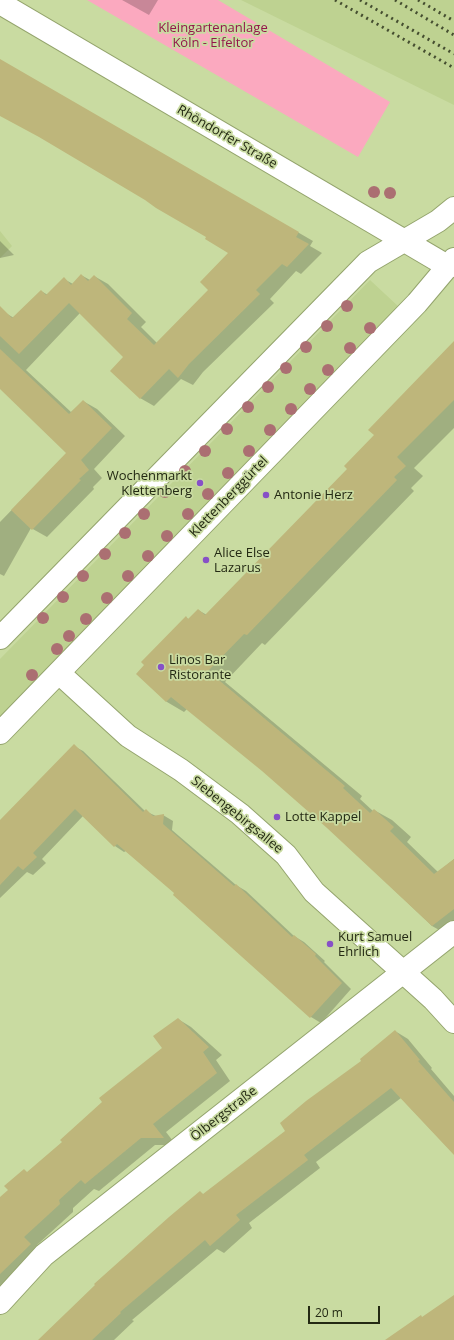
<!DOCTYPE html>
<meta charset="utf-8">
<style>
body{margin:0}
#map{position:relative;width:454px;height:1340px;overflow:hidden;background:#c9dba1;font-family:"Open Sans",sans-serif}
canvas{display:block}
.scale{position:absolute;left:308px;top:1306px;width:72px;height:18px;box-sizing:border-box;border:2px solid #232913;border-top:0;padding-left:5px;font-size:12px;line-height:14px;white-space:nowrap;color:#232913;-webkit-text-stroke:3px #c9dba1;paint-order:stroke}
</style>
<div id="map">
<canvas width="454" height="1340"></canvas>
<div class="scale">20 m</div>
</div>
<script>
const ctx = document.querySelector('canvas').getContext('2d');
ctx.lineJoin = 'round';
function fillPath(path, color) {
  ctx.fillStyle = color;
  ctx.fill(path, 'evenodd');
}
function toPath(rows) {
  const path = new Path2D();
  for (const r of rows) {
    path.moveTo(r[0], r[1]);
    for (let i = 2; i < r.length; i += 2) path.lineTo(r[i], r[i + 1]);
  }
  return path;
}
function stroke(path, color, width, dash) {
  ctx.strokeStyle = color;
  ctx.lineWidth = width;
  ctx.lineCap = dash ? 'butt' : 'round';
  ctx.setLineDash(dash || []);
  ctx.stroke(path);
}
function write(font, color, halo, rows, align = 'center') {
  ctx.font = font + ' "Open Sans",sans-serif';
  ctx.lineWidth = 3.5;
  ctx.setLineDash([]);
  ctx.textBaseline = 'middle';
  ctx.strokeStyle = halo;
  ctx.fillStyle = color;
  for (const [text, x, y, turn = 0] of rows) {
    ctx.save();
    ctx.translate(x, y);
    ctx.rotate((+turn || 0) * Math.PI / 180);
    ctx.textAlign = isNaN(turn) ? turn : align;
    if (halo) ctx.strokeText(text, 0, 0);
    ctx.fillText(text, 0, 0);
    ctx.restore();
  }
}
const built = toPath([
 [241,0,454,0,454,105],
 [0,231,12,246,0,258],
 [370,280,399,307,0,716,0,659]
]);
const green = toPath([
 [87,0,218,0,390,102,358,157]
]);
const shadow = toPath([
 [122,0,158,0,149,15],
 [0,60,313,241,310,246,322,253,301,274,296,271,270,299,274,303,203,372,193,385,181,379,154,406,140,398,125,357,80,313,26,370,71,412,83,401,97,409,125,436,94,469,102,478,93,487,94,489,47,537,31,528,4,576,0,574,0,522,67,453,0,388,0,316,4,312,14,318,41,291,48,295,64,279,73,284,81,275,90,280,94,276,108,284,146,322,141,327,157,343,209,290,230,253,207,236,51,142,0,115],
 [0,241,14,255,0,258],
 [454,342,454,428,414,468,423,476,411,488,414,491,265,645,262,643,225,682,362,796,360,799,373,811,374,810,392,820,411,837,407,842,438,872,454,859,454,933,450,936,432,926,328,827,262,770,187,709,184,712,167,702,137,674,186,618,189,619,198,610,207,615,348,469],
 [74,746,83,751,145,811,156,816,163,815,173,821,172,830,236,885,246,891,294,936,304,942,325,961,324,962,351,989,321,1023,311,1017,174,895,176,893,126,851,124,852,115,846,83,816,42,859,46,863,33,875,27,872,0,898,0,825],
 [178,1019,191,1027,222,1055,216,1060,230,1081,166,1132,176,1145,155,1145,99,1191,94,1189,73,1208,73,1212,37,1245,44,1252,0,1295,0,1198,64,1142,164,1048],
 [395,1031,408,1039,432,1068,431,1069,454,1096,454,1154,401,1098,316,1162,320,1168,249,1223,252,1228,224,1253,217,1249,132,1320,134,1321,114,1340,40,1340,200,1192,204,1195,287,1131]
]);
const building = toPath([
 [0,59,299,232,296,237,309,244,287,267,282,264,256,290,260,294,189,364,178,378,169,369,140,399,110,371,123,357,69,303,19,354,0,336,0,306,12,318,41,290,46,295,64,277,71,285,81,274,88,281,94,275,132,313,127,319,154,345,208,290,200,282,228,253,205,239,206,237,156,208,145,200,39,137,0,116],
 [454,341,454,400,397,457,406,466,394,477,397,480,247,635,244,634,208,671,345,786,343,788,370,813,374,809,394,827,390,831,434,874,454,859,454,909,432,926,327,828,262,771,171,697,166,702,136,674,144,665,141,662,186,616,188,619,198,609,205,615,347,469,344,466,374,435,368,430],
 [0,349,69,414,83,400,112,428,81,460,89,470,79,479,81,480,32,530,11,510,66,453,0,389],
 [74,744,143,812,146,809,153,816,164,814,163,824,234,886,236,884,292,937,294,935,316,954,315,956,342,983,310,1018,173,895,174,893,117,844,114,847,75,809,33,853,37,857,23,870,18,866,0,885,0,820],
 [178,1018,209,1047,203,1052,217,1073,153,1124,164,1138,141,1138,85,1184,81,1180,59,1200,60,1204,24,1237,31,1244,0,1274,0,1197,8,1190,4,1186,24,1169,27,1172,62,1142,60,1140,102,1102,99,1098,162,1048,153,1036],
 [395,1030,420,1060,418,1061,454,1102,454,1155,391,1088,304,1155,308,1160,236,1215,240,1220,210,1246,205,1240,120,1312,121,1313,92,1340,38,1340,95,1285,94,1284,169,1217,200,1191,203,1194,285,1131,280,1123,306,1101,361,1061,360,1059],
 [454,1295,454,1340,385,1340,421,1315,422,1317]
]);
const street = toPath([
 [59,673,128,736,181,770,240,814,286,855,314,892,433,999,454,1022],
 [0,1303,44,1255,454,932]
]);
const secondary = toPath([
 [0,3,449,267],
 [0,638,368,262,438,221,454,208],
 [0,733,417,303,454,259]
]);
const rail = toPath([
 [335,0,454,68],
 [360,0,454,54],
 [395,0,454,35],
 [418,0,454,21]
]);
const trees = [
 [374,192],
 [390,193],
 [347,306],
 [327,326],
 [370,328],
 [306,347],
 [350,348],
 [286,368],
 [328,370],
 [268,387],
 [310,389],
 [248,407],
 [291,409],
 [227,429],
 [270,430],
 [205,451],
 [249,451],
 [185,471],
 [228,473],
 [165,492],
 [208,494],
 [144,514],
 [188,514],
 [125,533],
 [167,536],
 [105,554],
 [148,556],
 [83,576],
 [128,576],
 [63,597],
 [107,598],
 [43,618],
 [86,619],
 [69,636],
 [57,649],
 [32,675]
];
const markers = [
 [200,483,4,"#8750c7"],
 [266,495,4,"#8750c7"],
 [206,560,4,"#8750c7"],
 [161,667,4,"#8750c7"],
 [277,817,4,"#8750c7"],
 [330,944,4,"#8750c7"]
];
const parkNames = [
 ["Kleingartenanlage",213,28],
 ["Köln - Eifeltor",213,43]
];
const streetNames = [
 ["Rhöndorfer Straße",227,137,30],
 ["Klettenberggürtel",229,497,-46],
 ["Siebengebirgsallee",237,815,39],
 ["Ölbergstraße",224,1114,-38]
];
const poiNames = [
 ["Wochenmarkt",192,476,"right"],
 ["Klettenberg",192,491,"right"],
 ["Antonie Herz",274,495],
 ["Alice Else",214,553],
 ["Lazarus",214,568],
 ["Linos Bar",169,660],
 ["Ristorante",169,675],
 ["Lotte Kappel",285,817],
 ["Kurt Samuel",338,937],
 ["Ehrlich",338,952]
];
fillPath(built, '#bed291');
fillPath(green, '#fba9bf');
fillPath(shadow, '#0003');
fillPath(building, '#beb67b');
stroke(street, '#94a46d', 24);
stroke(secondary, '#94a46d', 24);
stroke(street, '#fff', 22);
stroke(secondary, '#fff', 22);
stroke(rail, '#454e30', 3, [2, 4]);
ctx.fillStyle = '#ab6f72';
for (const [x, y] of trees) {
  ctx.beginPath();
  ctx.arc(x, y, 6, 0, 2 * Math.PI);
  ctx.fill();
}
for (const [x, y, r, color] of markers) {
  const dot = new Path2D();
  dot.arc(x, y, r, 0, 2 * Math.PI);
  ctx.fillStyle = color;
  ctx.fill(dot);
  stroke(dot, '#c9dba1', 1.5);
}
write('13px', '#93164b', '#c9dba1', parkNames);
write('13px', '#232913', '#c9dba1', streetNames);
write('13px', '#232913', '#c9dba1', poiNames, 'left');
</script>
